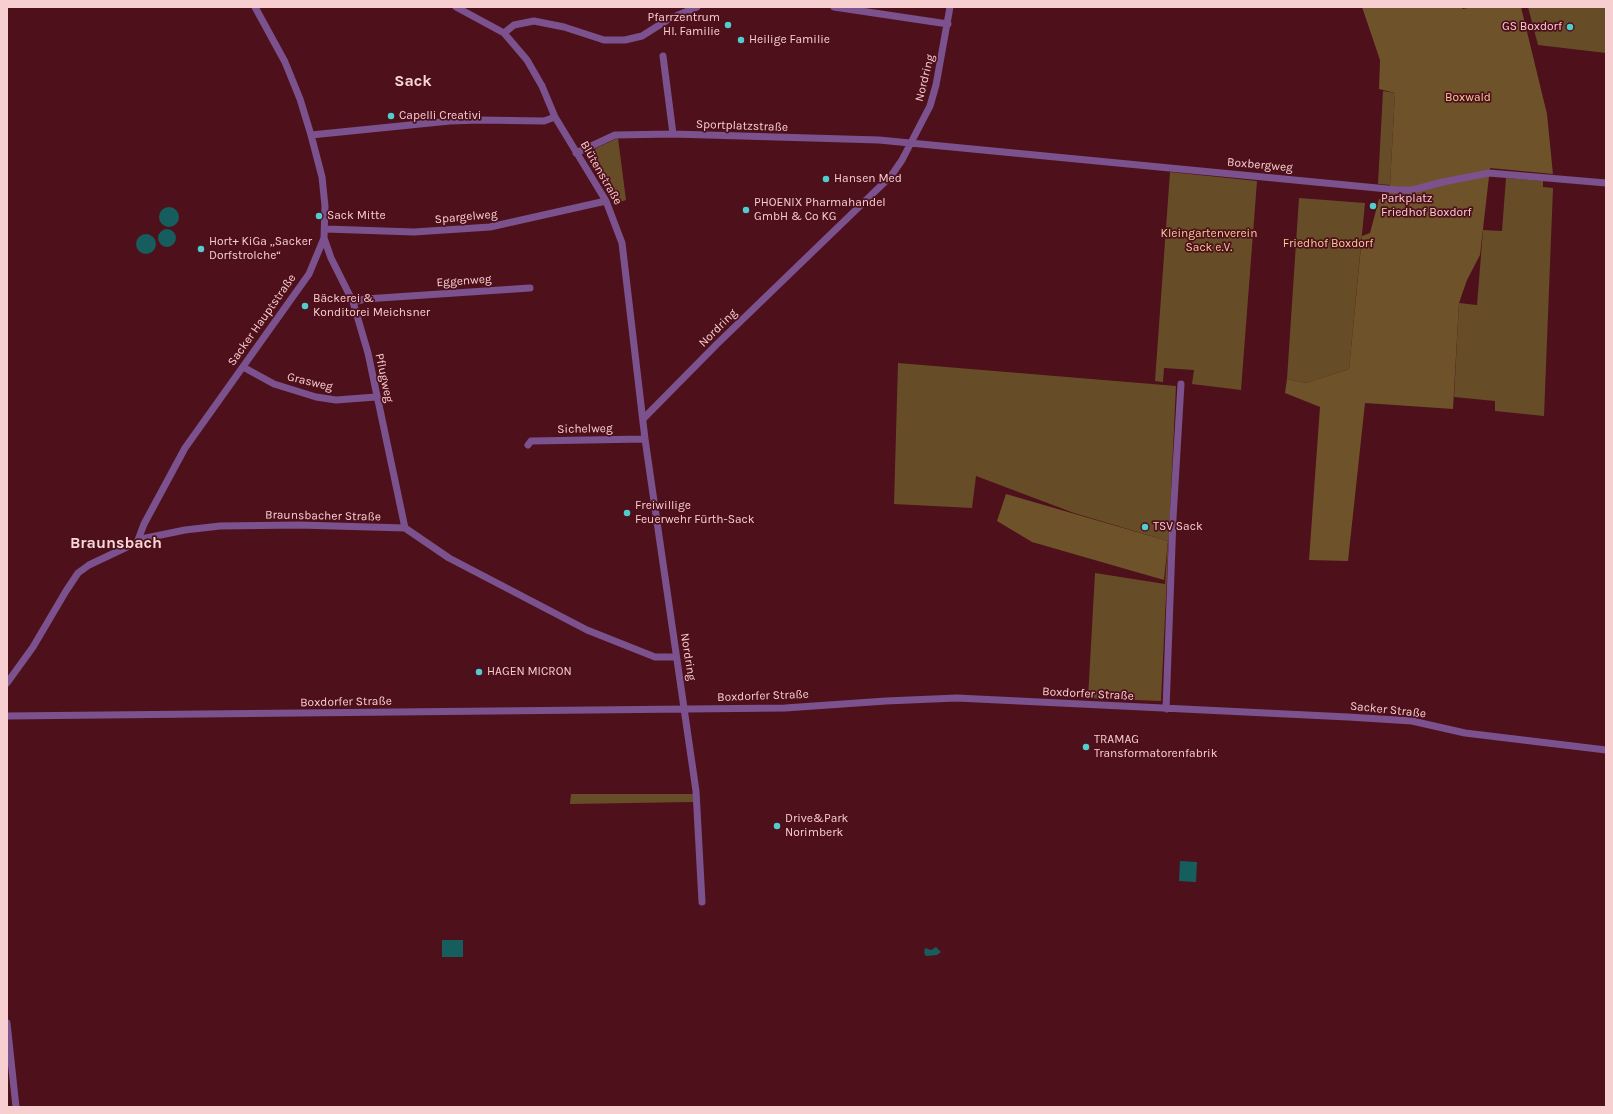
<!DOCTYPE html>
<meta charset="utf-8">
<style>
body{margin:0}
#map{position:relative;width:1613px;height:1114px;overflow:hidden;background:#4e101b;font-family:Karla,sans-serif}
canvas{display:block}
.frame{position:absolute;inset:0;border:8px solid #f8cfd1;pointer-events:none}
</style>
<div id="map">
<canvas width="1613" height="1114"></canvas>
<div class="frame"></div>
</div>
<script>
const ctx = document.querySelector('canvas').getContext('2d');
ctx.lineJoin = 'round';
function fillPath(path, color) {
  ctx.fillStyle = color;
  ctx.fill(path, 'evenodd');
}
function toPath(rows) {
  const path = new Path2D();
  for (const r of rows) {
    if (r.length === 3) {
      path.moveTo(r[0] + r[2], r[1]);
      path.arc(r[0], r[1], r[2], 0, 2 * Math.PI);
      continue;
    }
    path.moveTo(r[0], r[1]);
    for (let i = 2; i < r.length; i += 2) path.lineTo(r[i], r[i + 1]);
  }
  return path;
}
function stroke(path, color, width, dash) {
  ctx.strokeStyle = color;
  ctx.lineWidth = width;
  ctx.lineCap = dash ? 'butt' : 'round';
  ctx.setLineDash(dash || []);
  ctx.stroke(path);
}
function write(font, color, halo, rows, align = 'center') {
  ctx.font = font + ' Karla,sans-serif';
  ctx.lineWidth = 3.5;
  ctx.setLineDash([]);
  ctx.textBaseline = 'middle';
  ctx.strokeStyle = halo;
  ctx.fillStyle = color;
  for (const [text, x, y, turn = 0] of rows) {
    ctx.save();
    ctx.translate(x, y);
    ctx.rotate((+turn || 0) * Math.PI / 180);
    ctx.textAlign = isNaN(turn) ? turn : align;
    if (halo) ctx.strokeText(text, 0, 0);
    ctx.fillText(text, 0, 0);
    ctx.restore();
  }
}
const green = toPath([
 [1528,7,1605,7,1606,53,1538,45],
 [1383,91,1395,93,1390,185,1378,184],
 [618,138,626,200,615,204,589,160,596,148],
 [1170,172,1257,181,1241,390,1192,384,1194,370,1164,368,1163,382,1155,381],
 [1506,178,1543,181,1543,187,1553,188,1544,416,1495,411,1495,401,1454,397,1459,303,1477,305,1483,230,1502,231],
 [1299,198,1365,203,1349,369,1306,383,1287,379],
 [898,363,1176,386,1161,701,1088,698,1095,573,1165,584,1168,541,1074,513,976,476,972,508,894,504],
 [571,794,693,794,693,802,570,804]
]);
const forest = toPath([
 [1362,7,1462,7,1463,9,1471,7,1521,7,1547,114,1553,174,1490,168,1480,255,1467,280,1459,303,1453,409,1365,403,1348,561,1309,560,1320,407,1285,393,1287,379,1306,383,1349,369,1362,236,1370,233,1379,199,1388,199,1390,185,1395,93,1379,89,1380,60],
 [1006,494,1168,541,1164,580,1032,542,997,521]
]);
const water = toPath([
 [169,217,10],
 [167,238,9],
 [146,244,10],
 [1180,861,1197,862,1196,882,1179,881],
 [442,940,463,940,463,957,442,957],
 [936,947,941,952,937,955,926,956,924,953,925,948,931,950]
]);
const minor = toPath([
 [456,7,504,33,527,60,542,86,555,117,606,201,622,243,645,439,696,791,702,902],
 [834,7,948,24],
 [504,33,514,25,534,21,564,27,604,40,625,40,642,36,669,19,697,7],
 [663,56,673,134],
 [311,135,450,121,479,120,544,121,555,117],
 [576,153,615,135,673,134,879,140,1398,190,1412,190,1443,182,1489,173,1606,183],
 [325,229,414,232,490,227,606,201],
 [324,238,331,258,353,302,368,353,405,528],
 [353,302,365,299,530,288],
 [243,367,274,384,316,397,336,400,376,397],
 [643,419,717,344,891,176,902,160,930,106,936,85,950,7],
 [528,445,531,441,645,439],
 [138,540,144,524,185,448,309,274,324,238,325,206,322,177,311,135,300,99,285,62,255,7],
 [7,683,33,647,66,591,78,573,89,565,146,538,185,530,220,526,299,525,405,528,449,558,587,630,655,657,676,657],
 [1166,709,1173,518,1181,384],
 [7,716,785,708,886,701,957,698,1348,717,1412,721,1465,733,1606,750],
 [7,1023,16,1107]
]);
const markers = [
 [728,25,4,"#52cdcd"],
 [1570,27,4,"#52cdcd"],
 [741,40,4,"#52cdcd"],
 [391,116,4,"#52cdcd"],
 [826,179,4,"#52cdcd"],
 [1373,206,4,"#52cdcd"],
 [746,210,4,"#52cdcd"],
 [319,216,4,"#52cdcd"],
 [201,249,4,"#52cdcd"],
 [305,306,4,"#52cdcd"],
 [627,513,4,"#52cdcd"],
 [1145,527,4,"#52cdcd"],
 [479,672,4,"#52cdcd"],
 [1086,747,4,"#52cdcd"],
 [777,826,4,"#52cdcd"]
];
const poiNames = [
 ["Pfarrzentrum",720,18,"right"],
 ["Hl. Familie",720,32,"right"],
 ["GS Boxdorf",1562,27,"right"],
 ["Heilige Familie",749,40],
 ["Capelli Creativi",399,116],
 ["Hansen Med",834,179],
 ["Parkplatz",1381,199],
 ["Friedhof Boxdorf",1381,213],
 ["PHOENIX Pharmahandel",754,203],
 ["GmbH & Co KG",754,217],
 ["Sack Mitte",327,216],
 ["Hort+ KiGa „Sacker",209,242],
 ["Dorfstrolche“",209,256],
 ["Bäckerei &",313,299],
 ["Konditorei Meichsner",313,313],
 ["Freiwillige",635,506],
 ["Feuerwehr Fürth-Sack",635,520],
 ["TSV Sack",1153,527],
 ["HAGEN MICRON",487,672],
 ["TRAMAG",1094,740],
 ["Transformatorenfabrik",1094,754],
 ["Drive&Park",785,819],
 ["Norimberk",785,833]
];
const streetNames = [
 ["Nordring",925,78,-76],
 ["Sportplatzstraße",742,126,2],
 ["Boxbergweg",1260,165,5],
 ["Blütenstraße",601,173,60],
 ["Spargelweg",466,217,-5],
 ["Eggenweg",464,281,-4],
 ["Sacker Hauptstraße",262,320,-55],
 ["Nordring",718,328,-45],
 ["Pflugweg",384,378,78],
 ["Grasweg",310,382,13],
 ["Sichelweg",585,429,-1],
 ["Braunsbacher Straße",323,516,1],
 ["Nordring",688,657,81],
 ["Boxdorfer Straße",1088,694,3],
 ["Boxdorfer Straße",763,696,-2],
 ["Boxdorfer Straße",346,702,-1],
 ["Sacker Straße",1388,710,6]
];
const parkNames = [
 ["Boxwald",1468,98],
 ["Kleingartenverein",1209,234],
 ["Sack e.V.",1209,248],
 ["Friedhof Boxdorf",1328,244]
];
const districtNames = [
 ["Sack",413,81],
 ["Braunsbach",116,543]
];
fillPath(green, '#664d28');
fillPath(forest, '#6e5229');
fillPath(water, '#165e5e');
stroke(minor, '#7b528e', 7);
for (const [x, y, r, color] of markers) {
  const dot = new Path2D();
  dot.arc(x, y, r, 0, 2 * Math.PI);
  ctx.fillStyle = color;
  ctx.fill(dot);
  stroke(dot, '#4e101b', 1.5);
}
write('12px', '#f8cfd1', '#4e101b', poiNames, 'left');
write('12px', '#f8cfd1', '#4e101b', streetNames);
write('12px', '#f5ce9a', '#4e101b', parkNames);
write('bold 16px', '#f8d7d9', '#4e101b', districtNames);
</script>
